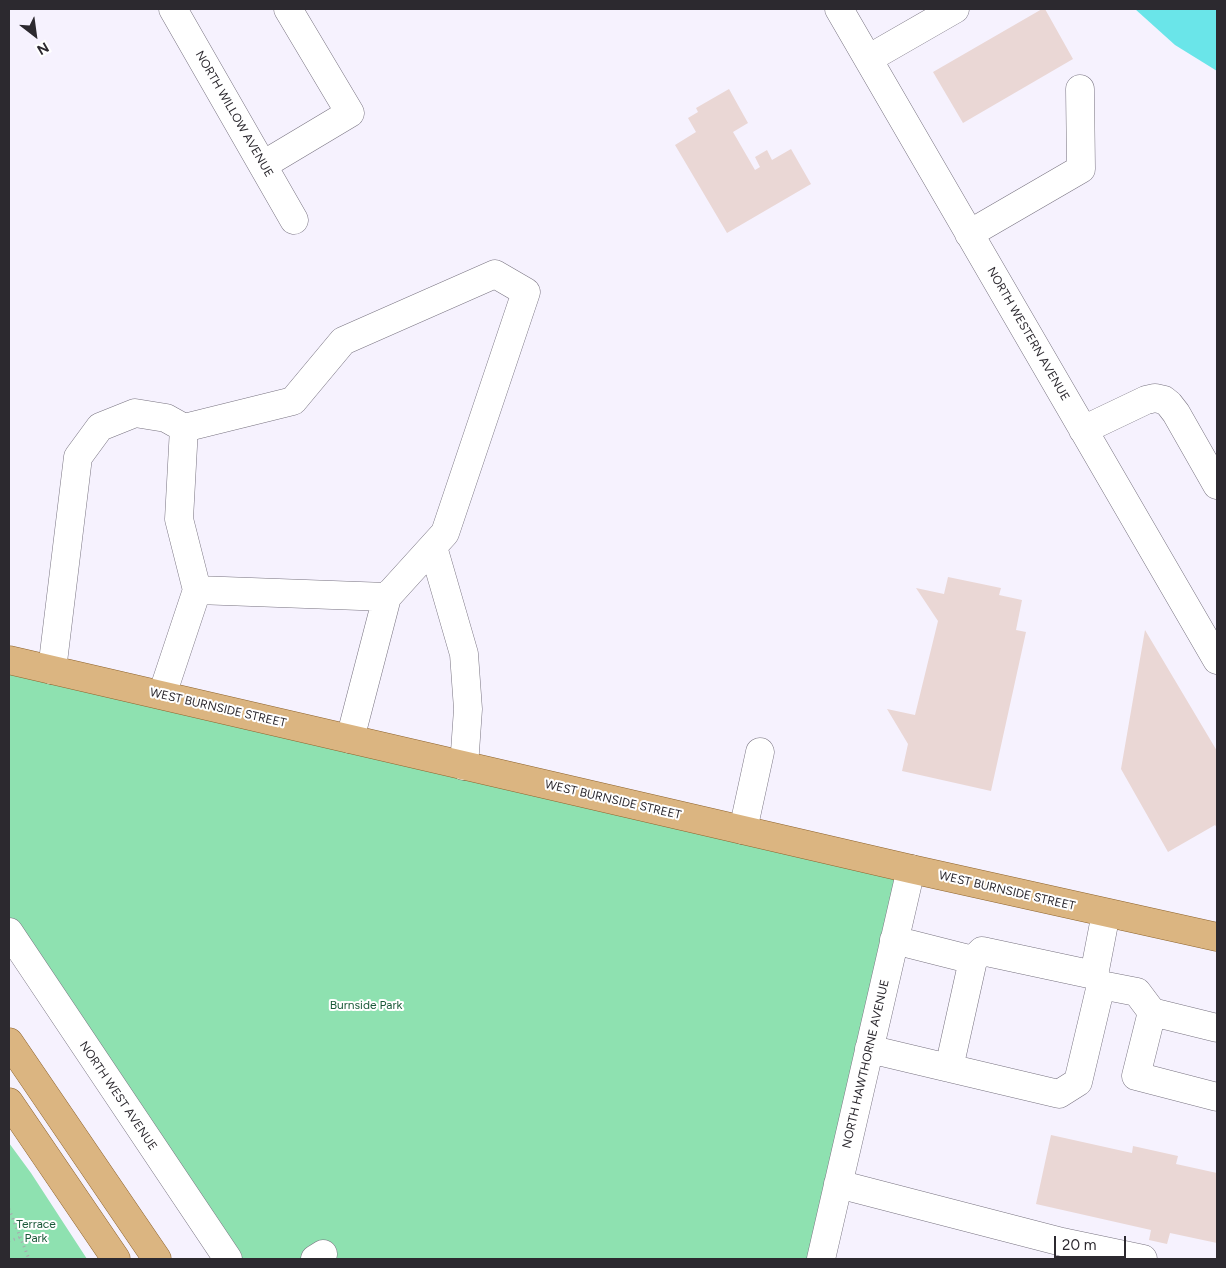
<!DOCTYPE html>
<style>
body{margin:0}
#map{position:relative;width:1226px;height:1268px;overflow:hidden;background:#f6f2fe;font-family:Figtree,sans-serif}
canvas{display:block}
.frame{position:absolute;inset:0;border:10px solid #2c292f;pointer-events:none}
.north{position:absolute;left:10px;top:10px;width:50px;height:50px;-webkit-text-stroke:4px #fff;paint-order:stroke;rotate:150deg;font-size:14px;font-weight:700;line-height:20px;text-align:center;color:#2c292f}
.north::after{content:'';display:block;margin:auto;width:18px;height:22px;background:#2c292f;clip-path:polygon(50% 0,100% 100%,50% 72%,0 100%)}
.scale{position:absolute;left:1054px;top:1236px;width:72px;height:22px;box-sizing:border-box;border:2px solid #2c292f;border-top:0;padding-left:6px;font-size:15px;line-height:18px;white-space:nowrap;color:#2c292f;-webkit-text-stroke:4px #fff;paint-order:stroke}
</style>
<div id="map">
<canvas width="1226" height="1268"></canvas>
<div class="frame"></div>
<div class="north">N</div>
<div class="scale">20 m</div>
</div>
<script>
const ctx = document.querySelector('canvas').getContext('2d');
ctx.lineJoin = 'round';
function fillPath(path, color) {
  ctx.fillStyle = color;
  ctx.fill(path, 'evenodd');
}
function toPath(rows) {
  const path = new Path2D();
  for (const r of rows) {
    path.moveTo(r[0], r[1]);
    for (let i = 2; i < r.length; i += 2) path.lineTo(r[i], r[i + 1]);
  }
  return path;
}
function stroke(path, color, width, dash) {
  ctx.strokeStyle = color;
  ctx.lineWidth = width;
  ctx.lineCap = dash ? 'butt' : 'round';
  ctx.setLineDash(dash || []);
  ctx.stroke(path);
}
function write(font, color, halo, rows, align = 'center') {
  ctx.font = font + ' Figtree,sans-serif';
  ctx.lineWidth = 4;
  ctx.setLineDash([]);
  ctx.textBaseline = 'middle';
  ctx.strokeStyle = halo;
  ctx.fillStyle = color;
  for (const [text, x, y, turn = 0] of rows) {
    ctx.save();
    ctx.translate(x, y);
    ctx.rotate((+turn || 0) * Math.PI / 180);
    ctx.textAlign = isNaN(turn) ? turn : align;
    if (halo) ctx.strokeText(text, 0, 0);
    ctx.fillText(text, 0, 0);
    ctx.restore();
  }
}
const green = toPath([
 [9,660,911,869,821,1259,228,1259,9,932],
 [9,1143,31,1173,87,1259,9,1259]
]);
const water = toPath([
 [1135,9,1217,9,1217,71,1175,45]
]);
const building = toPath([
 [1042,9,1045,9,1073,59,963,123,933,72],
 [729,89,748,123,733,132,755,170,760,167,755,157,767,150,772,160,791,149,811,184,727,233,675,145,696,132,688,118,698,112,696,108],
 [948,577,1001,588,999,595,1022,600,1016,630,1026,632,991,791,902,771,908,744,887,709,915,715,938,621,916,588,944,594],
 [1145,630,1217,751,1217,828,1215,825,1168,852,1121,769],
 [1051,1135,1132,1153,1133,1146,1178,1156,1176,1164,1217,1173,1217,1243,1170,1233,1167,1244,1149,1240,1151,1230,1036,1204]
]);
const path = toPath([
 [9,1209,29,1259],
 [9,1241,21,1237]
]);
const minor = toPath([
 [173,9,294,220],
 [839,9,1217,660],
 [868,59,955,9],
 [263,165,350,113,288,9],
 [969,234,1081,169,1080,89],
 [184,428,293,401,343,341,495,274,526,292,445,533,387,597,350,739],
 [1083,430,1146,400,1155,398,1164,400,1169,404,1176,413,1217,485],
 [433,547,464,654,468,709,464,766],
 [197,590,387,597],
 [52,670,78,457,100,427,135,413,166,418,184,428,179,519,197,590,162,695],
 [743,830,760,752],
 [9,932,228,1259],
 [973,960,982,951,1094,975,1106,913],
 [1101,985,1137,992,1152,1012],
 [1217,1028,1152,1012,1136,1076,1217,1097],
 [869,1049,949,1068,973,960,894,940],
 [949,1068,1059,1094,1078,1082,1101,985,1094,975],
 [838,1184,1062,1242,1143,1259],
 [315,1259,323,1254],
 [821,1259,911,869]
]);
const major = toPath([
 [9,660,911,869,1217,937],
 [9,1042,157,1259],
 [9,1102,116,1259]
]);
const streetNames = [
 ["NORTH WILLOW AVENUE",234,114,60],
 ["NORTH WESTERN AVENUE",1028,334,60],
 ["WEST BURNSIDE STREET",218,708,13],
 ["WEST BURNSIDE STREET",613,800,13],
 ["WEST BURNSIDE STREET",1007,891,13],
 ["NORTH HAWTHORNE AVENUE",866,1064,-77],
 ["NORTH WEST AVENUE",118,1096,56]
];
const parkNames = [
 ["Burnside Park",366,1005],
 ["Terrace",36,1224],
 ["Park",36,1238]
];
fillPath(green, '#8ee1b0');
fillPath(water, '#6ae5e9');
fillPath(building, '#ead7d5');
stroke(minor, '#787380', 29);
stroke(major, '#8e642e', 29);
stroke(path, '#a9a6af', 3, [1, 4]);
stroke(minor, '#fff', 28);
stroke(major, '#dbb581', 28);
write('12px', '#2c292f', '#fff', streetNames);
write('12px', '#1a5939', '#fff', parkNames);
</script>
